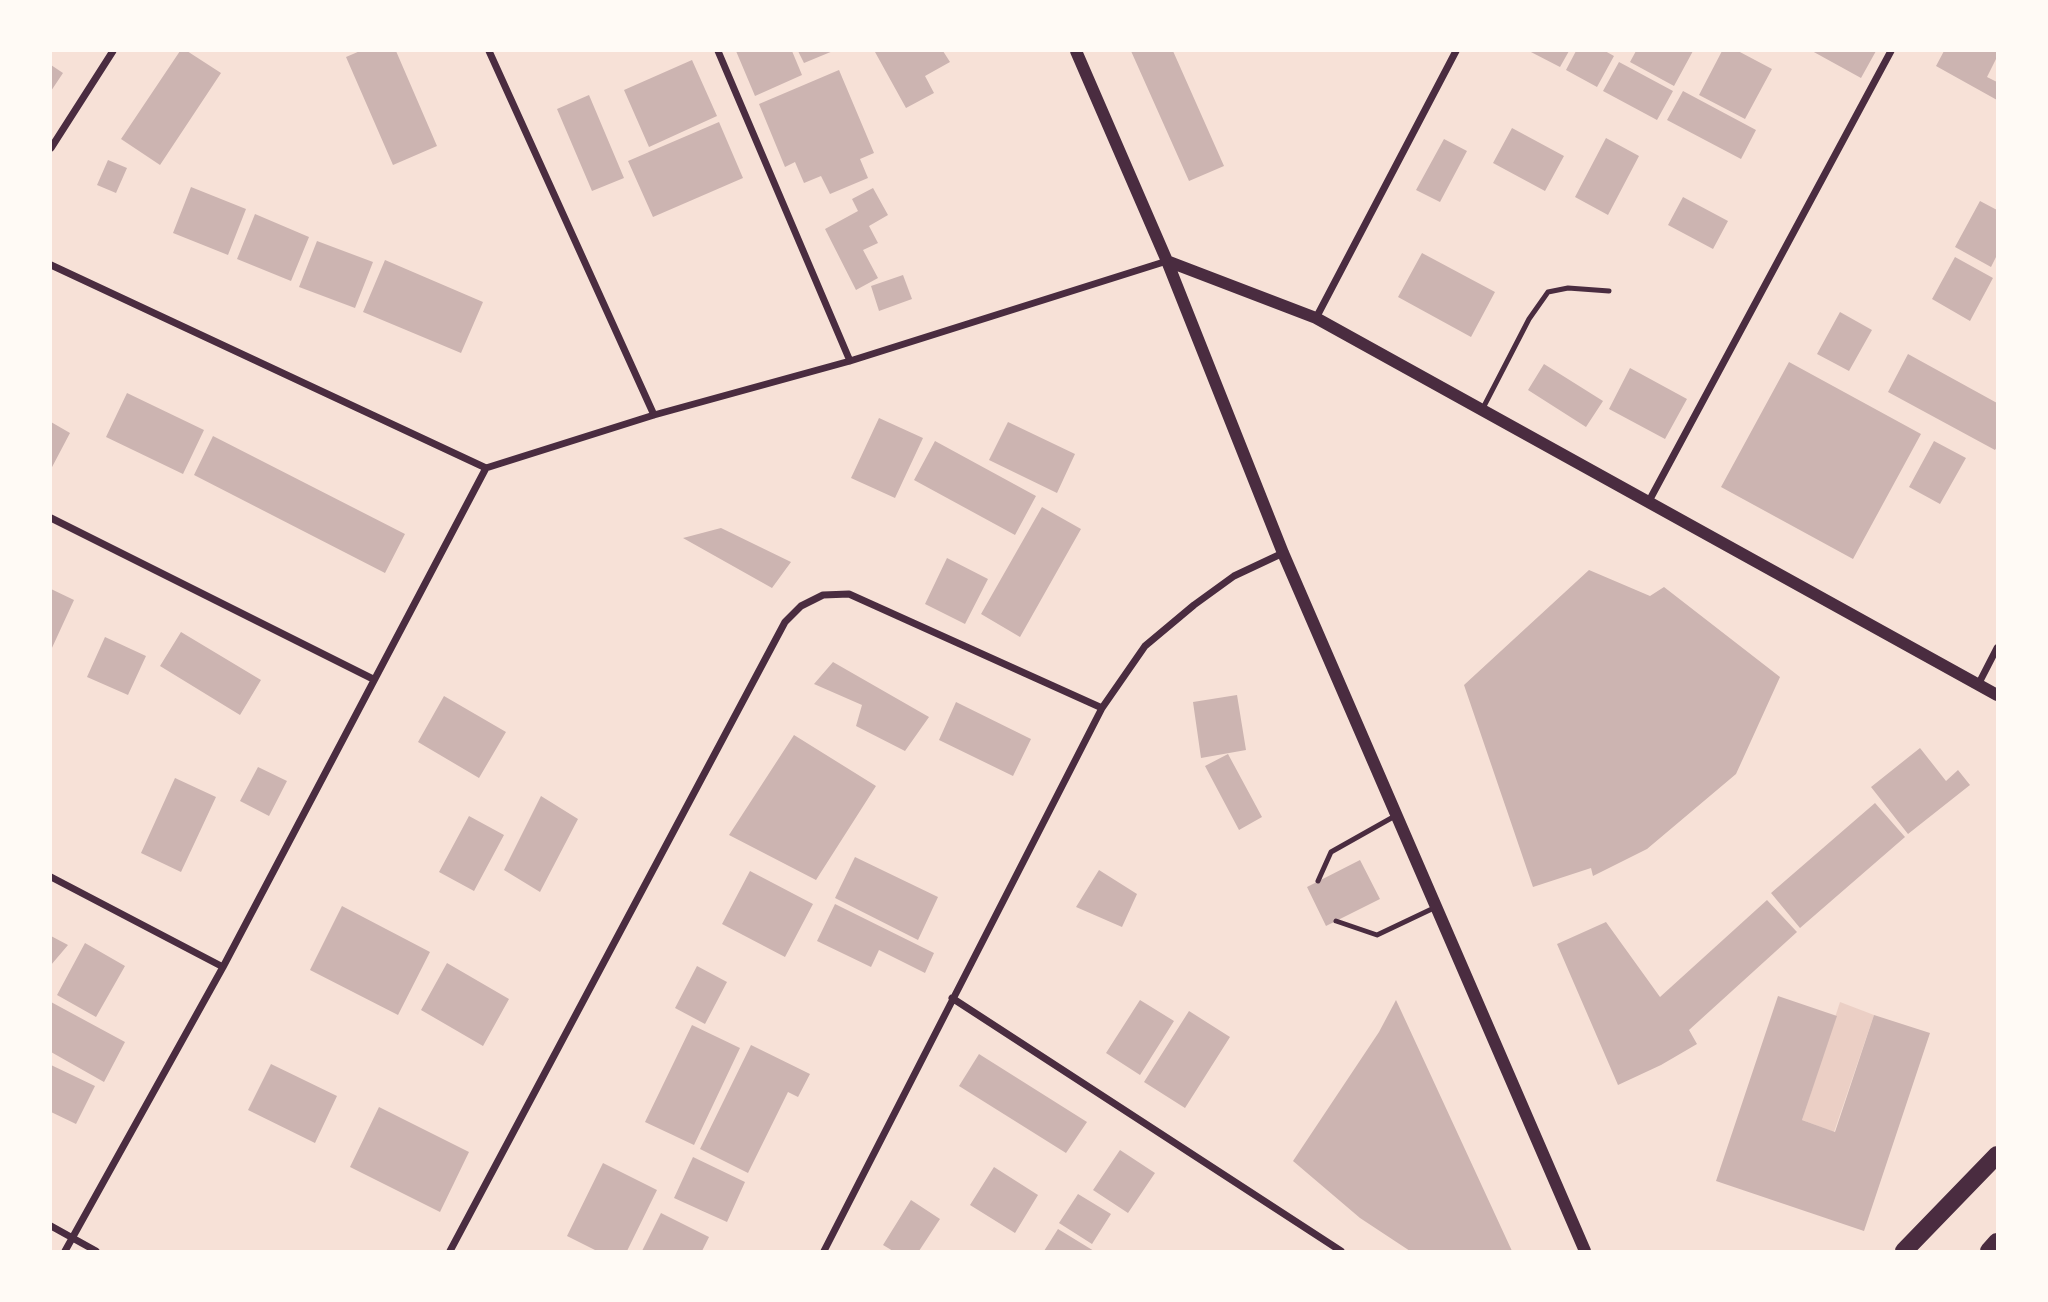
<!DOCTYPE html>
<style>
body{margin:0}
#map{position:relative;width:2048px;height:1302px;overflow:hidden;background:#f7e1d7;font-family:Jost,sans-serif}
canvas{display:block}
.frame{position:absolute;inset:0;border:52px solid #fffaf5;pointer-events:none}
</style>
<div id="map">
<canvas width="2048" height="1302"></canvas>
<div class="frame"></div>
</div>
<script>
const ctx = document.querySelector('canvas').getContext('2d');
ctx.lineJoin = 'round';
function fillPath(path, color) {
  ctx.fillStyle = color;
  ctx.fill(path, 'evenodd');
}
function toPath(rows) {
  const path = new Path2D();
  for (const r of rows) {
    path.moveTo(r[0], r[1]);
    for (let i = 2; i < r.length; i += 2) path.lineTo(r[i], r[i + 1]);
  }
  return path;
}
function stroke(path, color, width, dash) {
  ctx.strokeStyle = color;
  ctx.lineWidth = width;
  ctx.lineCap = dash ? 'butt' : 'round';
  ctx.setLineDash(dash || []);
  ctx.stroke(path);
}
const green = toPath([
 [1840,1002,1874,1015,1834,1132,1802,1120]
]);
const building = toPath([
 [180,51,187,51,221,73,160,165,121,139],
 [360,51,396,51,437,146,393,165,346,57],
 [736,51,792,51,802,75,755,96],
 [798,51,833,51,804,63],
 [876,51,943,51,950,62,925,76,934,93,906,108,875,52],
 [1131,51,1173,51,1224,166,1189,181],
 [1529,51,1569,51,1560,67],
 [1576,51,1605,51,1614,56,1597,87,1566,70],
 [1636,51,1693,51,1674,86,1630,62],
 [1722,51,1738,51,1772,69,1745,119,1699,95],
 [1812,51,1876,51,1861,78],
 [1944,51,1997,51,1997,57,1987,77,1997,82,1997,100,1936,66],
 [692,60,717,116,649,147,624,90],
 [1619,62,1673,91,1657,120,1603,91],
 [51,65,63,73,51,91],
 [839,70,874,153,860,159,868,178,830,194,821,176,804,183,795,162,785,167,759,104],
 [1683,91,1756,130,1741,159,1667,120],
 [589,95,624,178,592,191,557,109],
 [719,122,743,178,653,217,628,161],
 [1512,128,1564,156,1545,191,1493,163],
 [1606,138,1639,156,1608,215,1575,197],
 [1444,139,1467,151,1440,202,1416,190],
 [108,160,127,168,116,193,97,185],
 [191,187,246,209,228,255,173,233],
 [873,188,888,215,869,226,878,243,863,250,878,278,856,290,825,229,858,211,852,199],
 [1683,197,1728,221,1713,249,1668,225],
 [1980,201,1997,210,1997,255,1991,267,1955,247],
 [255,214,309,237,291,281,237,259],
 [317,241,373,262,355,308,299,287],
 [1422,253,1495,292,1471,337,1398,297],
 [1955,257,1993,278,1970,321,1932,299],
 [385,260,483,302,461,353,363,312],
 [903,275,912,299,879,311,871,286],
 [1840,312,1872,330,1849,371,1817,354],
 [1908,354,1997,403,1997,447,1995,450,1888,392],
 [1789,362,1921,434,1853,559,1721,487],
 [1544,364,1603,401,1586,427,1528,390],
 [1630,368,1687,399,1665,439,1609,409],
 [127,393,204,430,183,474,106,437],
 [879,418,923,438,895,498,851,478],
 [51,422,70,433,51,469],
 [1008,422,1075,454,1057,493,989,460],
 [213,436,405,534,385,573,194,475],
 [935,441,1036,496,1015,535,914,480],
 [1934,441,1966,458,1940,504,1909,487],
 [1042,507,1081,529,1020,637,981,614],
 [721,528,791,562,772,588,683,538],
 [947,558,988,579,965,624,925,604],
 [1589,570,1650,596,1664,587,1780,677,1736,774,1647,849,1593,876,1591,868,1533,887,1464,685],
 [51,589,74,600,51,650],
 [181,632,261,680,240,715,160,666],
 [105,637,146,656,128,695,87,677],
 [833,662,929,717,905,751,856,726,862,705,814,684],
 [1237,695,1246,750,1201,758,1193,702],
 [444,696,506,732,479,778,418,742],
 [956,702,1031,739,1013,776,939,740],
 [794,735,876,786,816,880,729,835],
 [1920,748,1946,781,1958,770,1970,785,1908,834,1871,787],
 [1228,754,1262,817,1239,830,1205,766],
 [258,767,287,781,269,816,240,801],
 [175,778,216,797,181,872,141,853],
 [541,796,578,819,540,892,504,870],
 [1875,803,1905,837,1800,928,1771,893],
 [469,816,504,835,474,891,439,872],
 [855,857,938,897,918,940,835,898],
 [1360,860,1380,899,1326,926,1307,887],
 [1099,870,1137,894,1122,927,1076,907],
 [750,871,813,904,785,957,722,924],
 [1767,900,1797,932,1689,1030,1697,1044,1661,1065,1618,1085,1557,944,1606,922,1660,997],
 [835,904,934,953,925,973,879,950,871,967,817,941],
 [342,906,430,952,398,1015,310,970],
 [51,936,68,945,51,965],
 [85,943,125,966,96,1017,57,995],
 [447,963,509,999,483,1046,421,1010],
 [697,966,727,982,705,1024,675,1008],
 [1778,996,1837,1016,1802,1120,1835,1132,1874,1015,1930,1033,1864,1231,1716,1181],
 [1140,1000,1174,1021,1140,1075,1106,1053],
 [1396,1000,1512,1251,1410,1251,1360,1218,1293,1161,1379,1032],
 [51,1002,125,1042,104,1082,51,1052],
 [1189,1011,1230,1037,1185,1108,1144,1082],
 [692,1025,740,1048,694,1145,645,1122],
 [751,1045,810,1074,798,1097,788,1092,748,1173,700,1149],
 [979,1054,1087,1122,1066,1153,959,1086],
 [271,1064,337,1096,315,1143,248,1110],
 [51,1065,95,1086,76,1124,51,1112],
 [379,1107,469,1152,440,1212,350,1167],
 [1120,1150,1155,1173,1128,1213,1093,1190],
 [693,1157,745,1182,727,1222,674,1198],
 [603,1163,657,1190,627,1251,597,1251,567,1236],
 [994,1167,1038,1195,1015,1233,970,1205],
 [1078,1194,1111,1214,1092,1244,1059,1223],
 [911,1200,940,1219,919,1251,893,1251,883,1245],
 [661,1213,709,1237,702,1251,642,1251],
 [1058,1229,1094,1251,1044,1251]
]);
const service = toPath([
 [1482,410,1529,319,1548,292,1568,288,1609,291],
 [1318,881,1331,852,1395,816],
 [1336,921,1377,935,1436,907]
]);
const minor = toPath([
 [489,51,654,415],
 [718,51,850,361],
 [51,148,113,51],
 [51,265,486,468],
 [1316,318,1456,51],
 [1649,501,1891,51],
 [51,518,373,679],
 [1979,683,1997,648],
 [51,877,223,967],
 [952,998,1341,1251],
 [51,1226,96,1251],
 [65,1251,223,967,486,468,654,415,850,361,1167,261],
 [450,1251,785,622,801,606,823,595,849,594,1102,708],
 [824,1251,1102,708,1145,646,1194,605,1234,576,1283,553]
]);
const tertiary = toPath([
 [1076,51,1167,261,1283,553,1585,1251],
 [1167,261,1316,318,1997,695]
]);
const primary = toPath([
 [1904,1251,1997,1155],
 [1989,1251,1997,1242]
]);
fillPath(green, '#ebcfc5');
fillPath(building, '#ccb4b1');
stroke(service, '#4a2c40', 5);
stroke(minor, '#4a2c40', 7);
stroke(tertiary, '#4a2c40', 12);
stroke(primary, '#4a2c40', 18);
</script>
